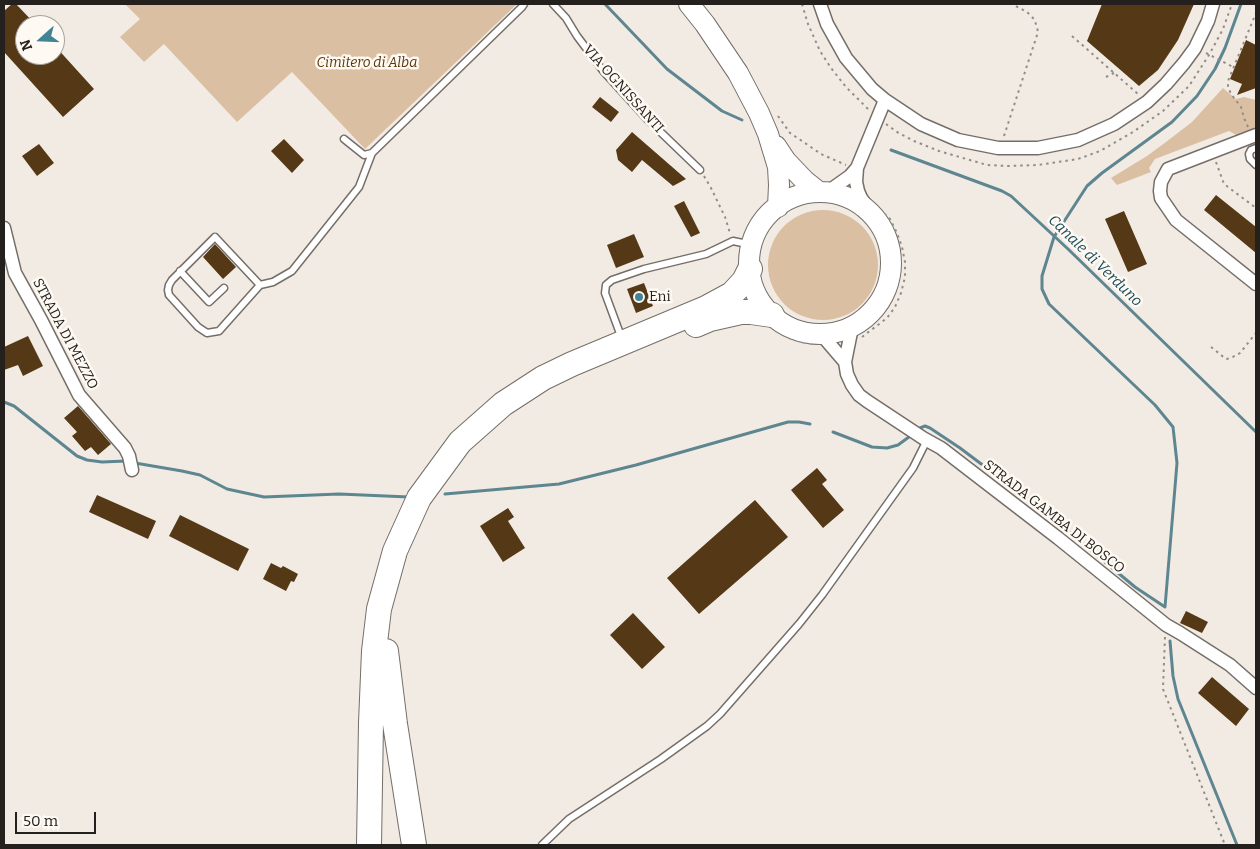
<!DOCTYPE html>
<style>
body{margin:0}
#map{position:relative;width:1260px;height:849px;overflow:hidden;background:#f2ebe4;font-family:Bitter,serif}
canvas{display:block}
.frame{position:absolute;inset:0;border:5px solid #23201d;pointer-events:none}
.north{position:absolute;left:15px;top:15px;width:50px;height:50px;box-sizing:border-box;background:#fef9f3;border:1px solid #a6a29d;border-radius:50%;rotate:250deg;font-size:14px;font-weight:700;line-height:20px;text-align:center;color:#23201d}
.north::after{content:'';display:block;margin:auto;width:18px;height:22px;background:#428395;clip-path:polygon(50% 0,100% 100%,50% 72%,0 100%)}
.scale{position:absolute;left:15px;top:812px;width:81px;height:22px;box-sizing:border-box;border:2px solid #23201d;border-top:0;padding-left:6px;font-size:15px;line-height:18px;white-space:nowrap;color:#23201d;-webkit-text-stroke:4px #fef9f3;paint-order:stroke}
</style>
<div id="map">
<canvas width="1260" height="849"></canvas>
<div class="frame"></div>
<div class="north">N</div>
<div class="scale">50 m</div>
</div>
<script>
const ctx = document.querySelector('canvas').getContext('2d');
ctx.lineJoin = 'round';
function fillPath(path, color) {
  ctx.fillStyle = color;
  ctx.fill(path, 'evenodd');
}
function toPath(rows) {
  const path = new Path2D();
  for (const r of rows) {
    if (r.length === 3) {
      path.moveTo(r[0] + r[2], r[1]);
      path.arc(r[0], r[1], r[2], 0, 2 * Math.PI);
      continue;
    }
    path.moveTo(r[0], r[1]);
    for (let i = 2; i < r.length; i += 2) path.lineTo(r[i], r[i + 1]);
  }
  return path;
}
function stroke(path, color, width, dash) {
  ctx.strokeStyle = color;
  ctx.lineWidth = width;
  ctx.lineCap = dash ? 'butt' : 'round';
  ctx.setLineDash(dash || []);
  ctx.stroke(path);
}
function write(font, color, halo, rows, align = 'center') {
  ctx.font = font + ' Bitter,serif';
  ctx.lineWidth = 5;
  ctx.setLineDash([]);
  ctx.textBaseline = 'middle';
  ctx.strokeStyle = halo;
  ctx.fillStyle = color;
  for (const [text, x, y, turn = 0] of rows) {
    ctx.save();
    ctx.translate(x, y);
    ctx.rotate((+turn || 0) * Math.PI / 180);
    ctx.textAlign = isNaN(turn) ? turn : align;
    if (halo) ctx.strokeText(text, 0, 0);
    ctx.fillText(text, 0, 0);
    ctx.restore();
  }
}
const green = toPath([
 [125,4,517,4,365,149,292,72,237,122,164,44,144,62,120,37,140,19],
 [1223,88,1236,99,1244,97,1256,100,1256,129,1238,136,1229,131,1155,159,1149,168,1151,172,1117,185,1111,178,1147,156,1166,142,1192,122],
 [823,265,55]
]);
const stream = toPath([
 [605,4,667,69,722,111,742,120],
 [891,150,1002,191,1011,196,1068,249,1256,432],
 [4,402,14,406,77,456,87,460,102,462,126,461],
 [918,430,920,428,925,426,930,428,960,448,1045,512,1135,587,1165,607,1177,463,1173,427,1155,405,1049,304,1042,289,1042,276,1054,237,1087,186,1102,173,1172,122,1197,96,1215,69,1225,48,1241,4],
 [833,432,872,447,887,448,898,445,913,434],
 [135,463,182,471,200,475,227,489,264,497,339,494,409,497],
 [445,494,559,484,636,465,788,422,799,422,810,424],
 [1170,641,1173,676,1178,699,1237,845]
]);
const building = toPath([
 [12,4,16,4,36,25,25,25,25,55,55,55,55,46,94,89,63,117,4,52,4,11],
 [1102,4,1194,4,1178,40,1158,70,1139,86,1087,41],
 [1246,40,1256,45,1256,88,1237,95,1242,84,1230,79],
 [600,97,619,112,611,122,592,107],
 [632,132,686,179,673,186,642,160,632,172,618,160,616,150],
 [284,139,304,160,292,173,271,151],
 [39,144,54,163,37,176,22,156],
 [1216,195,1256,227,1256,253,1204,210],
 [684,201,700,233,691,237,674,206],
 [1124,211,1147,264,1128,272,1105,219],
 [634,234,644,257,616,268,607,245],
 [215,244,236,267,223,279,203,257],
 [644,283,653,306,636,313,627,289],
 [28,336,43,366,23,376,18,365,4,370,4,347],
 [78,406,111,444,98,455,91,447,85,451,72,436,77,432,64,418],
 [817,468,827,480,822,484,844,510,823,528,791,490],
 [97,495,156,521,148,539,89,512],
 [755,500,788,537,699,614,667,578],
 [508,508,514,517,508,521,525,548,503,562,480,526],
 [180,515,249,549,238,571,169,536],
 [271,563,281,568,283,566,298,574,294,582,291,581,286,591,263,579],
 [1186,611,1208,622,1202,633,1180,623],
 [633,613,665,647,642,669,610,635],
 [1212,677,1249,709,1236,726,1198,693]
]);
const path = toPath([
 [802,4,808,24,820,51,831,68,846,87,869,110],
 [1072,36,1138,94],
 [1206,53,1233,67],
 [1106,77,1114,73],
 [778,116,790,133,802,141,821,154,846,165],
 [886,124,897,132,914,141,939,151,987,165,1008,166,1038,165,1078,159,1100,151,1133,132,1163,111,1189,86,1209,55,1223,29,1232,4],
 [1248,127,1244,118,1241,107,1231,94,1228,87,1228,81,1256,13],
 [1004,136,1038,32,1037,27,1034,19,1027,12,1012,4],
 [1216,162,1224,184,1256,208],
 [704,176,711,188,725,217,730,233],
 [748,236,751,228,762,209],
 [779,331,800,342,814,344],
 [862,337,887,318,895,307,901,293,905,277,905,262,902,247,897,233,890,219,885,214],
 [1211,347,1226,359,1231,358,1240,353,1256,333],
 [1165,637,1163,689,1225,845]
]);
const lane = toPath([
 [553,4,566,18,577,36,604,72,646,118,700,170],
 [344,139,364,155,372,153,522,7,524,4],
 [1256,148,1251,150,1249,154,1250,159,1256,165],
 [215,237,260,285,219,331,207,333,198,327,169,295,168,290,169,285,172,280,215,237],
 [180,271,209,302,224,288],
 [260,285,273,282,292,271,359,187,372,153],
 [622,339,605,293,606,285,612,280,644,269,706,254,733,241,752,245],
 [542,845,569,819,661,759,707,726,720,714,799,624,822,595,913,468,927,440]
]);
const street = toPath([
 [820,4,827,24,846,58,872,89,885,100,921,124,958,140,998,148,1038,148,1078,140,1114,124,1147,102,1166,84,1184,63,1195,48,1208,21,1213,4],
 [1256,135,1168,169,1161,182,1160,191,1161,198,1176,220,1256,284],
 [826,193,850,176,857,168],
 [873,215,861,198,858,191,856,182,857,168,885,100],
 [4,228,15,273,41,320,73,383,79,395,125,448,129,456,132,470],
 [852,327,845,362,847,374,852,385,859,395,867,401,923,438,941,448,1058,538,1166,625,1180,633,1230,665,1256,688],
 [821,334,845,362]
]);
const primary = toPath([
 [689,4,705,24,738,73,759,113,768,134,778,167,779,185,778,207],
 [776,146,786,161,804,180,819,192],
 [820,263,71]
]);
const highway = toPath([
 [696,325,710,319,741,312,751,312,772,315],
 [386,651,395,724,414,845],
 [369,845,371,723,374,651,379,609,395,551,419,498,460,442,503,404,543,378,572,364,706,308,732,294,744,281,750,269]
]);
const markers = [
 [639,297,5,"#428395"]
];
const parkNames = [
 ["Cimitero di Alba",367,63]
];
const streetNames = [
 ["VIA OGNISSANTI",623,89,48],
 ["STRADA DI MEZZO",65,334,62],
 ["STRADA GAMBA DI BOSCO",1054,517,38]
];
const poiNames = [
 ["Eni",649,297]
];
const waterNames = [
 ["Canale di Verduno",1095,261,44]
];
fillPath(green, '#dabfa2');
stroke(stream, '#5e8690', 3);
fillPath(building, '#553815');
stroke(lane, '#756e68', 9);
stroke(street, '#756e68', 15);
stroke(primary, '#756e68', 22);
stroke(highway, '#756e68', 26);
stroke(path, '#928d88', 2, [2.5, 4]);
stroke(lane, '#fff', 6);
stroke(street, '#fff', 12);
stroke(primary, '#fff', 20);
stroke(highway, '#fff', 24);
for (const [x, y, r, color] of markers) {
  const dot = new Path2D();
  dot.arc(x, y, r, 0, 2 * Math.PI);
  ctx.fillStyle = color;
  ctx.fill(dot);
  stroke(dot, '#fef9f3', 2);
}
write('italic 14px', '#5b390b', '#fef9f3', parkNames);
write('14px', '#23201d', '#fef9f3', streetNames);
write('14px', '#23201d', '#fef9f3', poiNames, 'left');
write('italic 15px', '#1a4c59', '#fef9f3', waterNames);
</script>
